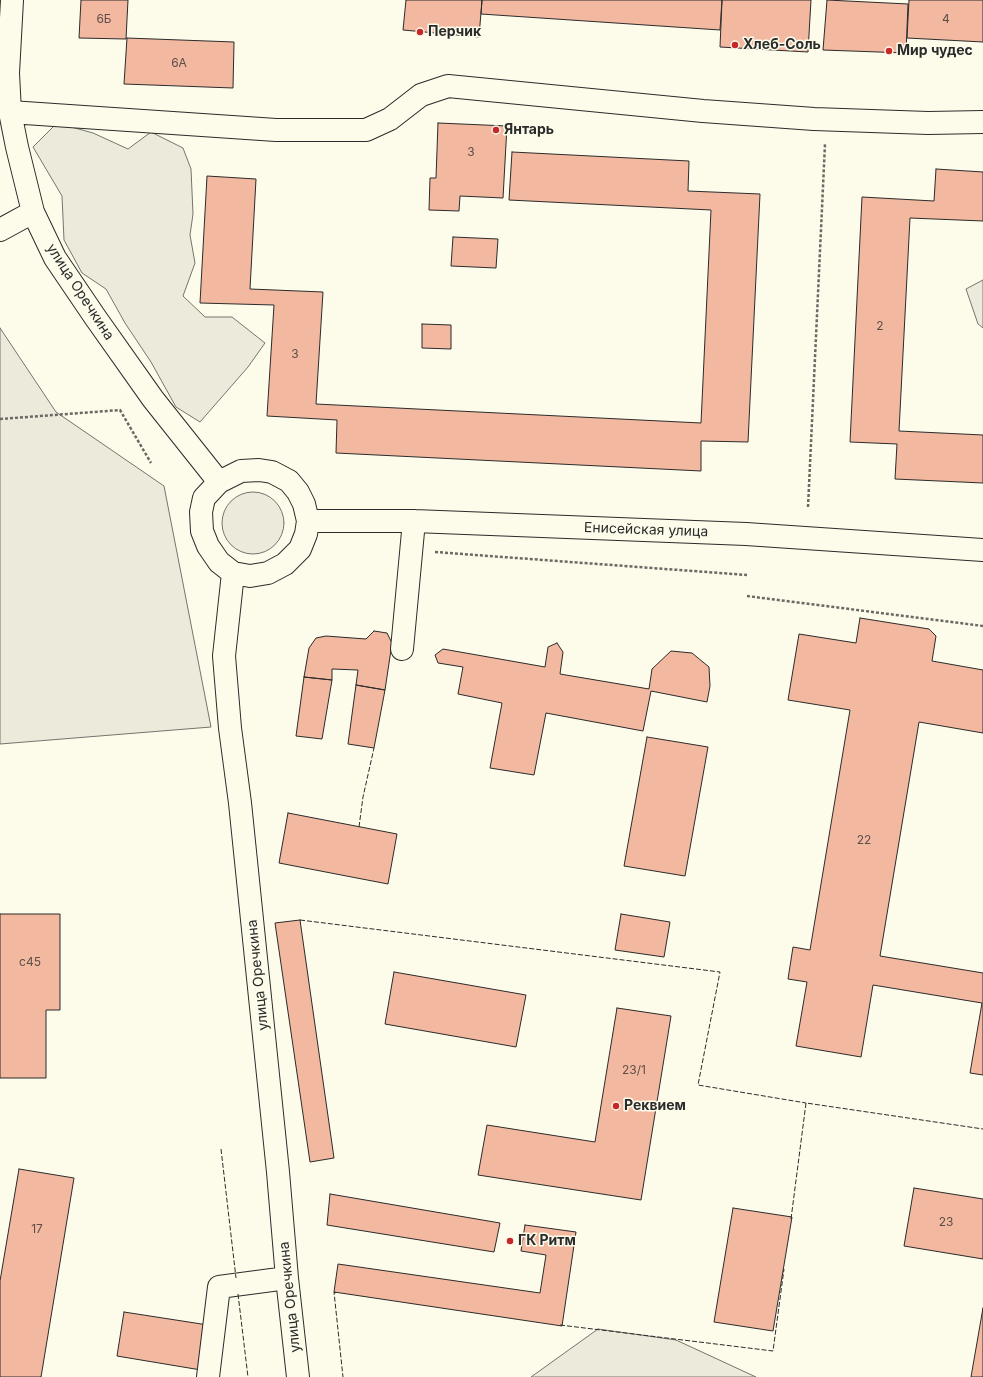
<!DOCTYPE html>
<meta charset="utf-8">
<style>
body{margin:0}
canvas{display:block;background:#fdfbea}
</style>
<canvas width="983" height="1377"></canvas>
<script>
const ctx = document.querySelector('canvas').getContext('2d');
ctx.lineJoin = 'round';
function fillPath(path, color) {
  ctx.fillStyle = color;
  ctx.fill(path, 'evenodd');
}
function toPath(rows) {
  const path = new Path2D();
  for (const r of rows) {
    if (r.length === 3) {
      path.moveTo(r[0] + r[2], r[1]);
      path.arc(r[0], r[1], r[2], 0, 2 * Math.PI);
      continue;
    }
    path.moveTo(r[0], r[1]);
    for (let i = 2; i < r.length; i += 2) path.lineTo(r[i], r[i + 1]);
  }
  return path;
}
function stroke(path, color, width, dash) {
  ctx.strokeStyle = color;
  ctx.lineWidth = width;
  ctx.lineCap = dash ? 'butt' : 'round';
  ctx.setLineDash(dash || []);
  ctx.stroke(path);
}
function write(font, color, halo, rows, align = 'center') {
  ctx.font = font + ' Inter,sans-serif';
  ctx.lineWidth = 3;
  ctx.setLineDash([]);
  ctx.textBaseline = 'middle';
  ctx.strokeStyle = halo;
  ctx.fillStyle = color;
  for (const [text, x, y, turn = 0] of rows) {
    ctx.save();
    ctx.translate(x, y);
    ctx.rotate((+turn || 0) * Math.PI / 180);
    ctx.textAlign = isNaN(turn) ? turn : align;
    if (halo) ctx.strokeText(text, 0, 0);
    ctx.fillText(text, 0, 0);
    ctx.restore();
  }
}
const green = toPath([
 [57,123,93,133,128,149,151,132,183,148,191,169,193,214,190,235,195,263,183,296,205,317,232,317,265,343,248,367,200,422,176,407,151,362,125,323,106,289,82,273,64,240,62,196,33,147,57,123],
 [983,280,983,328,978,324,966,289,983,280],
 [0,328,56,412,164,486,211,727,0,744,0,328],
 [253,523,31],
 [598,1329,676,1340,756,1377,531,1377,598,1329]
]);
const building = toPath([
 [81,0,128,0,126,39,79,38,81,0],
 [406,0,482,0,479,37,403,30,406,0],
 [482,0,722,0,720,30,481,14,482,0],
 [722,0,811,0,808,52,720,47,722,0],
 [827,0,908,4,906,53,823,50,827,0],
 [909,0,983,0,983,42,907,38,909,0],
 [127,38,234,42,233,88,124,84,127,38],
 [438,123,507,126,503,198,460,196,459,211,429,210,430,178,436,178,438,123],
 [512,152,689,161,688,191,760,194,748,442,701,441,701,471,336,453,337,420,267,416,274,305,200,303,207,176,256,179,250,289,323,292,316,404,701,423,711,210,509,200,512,152],
 [936,169,983,172,983,221,910,218,899,431,983,435,983,483,895,479,897,444,850,442,862,197,934,201,936,169],
 [453,237,498,239,496,268,451,266,453,237],
 [422,324,451,325,451,349,422,348,422,324],
 [860,618,929,629,936,636,932,661,983,670,983,733,919,722,880,956,983,973,983,1075,970,1073,982,1003,873,985,861,1057,796,1046,807,982,788,979,793,947,810,950,850,710,788,700,799,634,856,643,860,618],
 [374,631,387,633,392,643,385,690,356,685,358,670,332,669,332,680,304,677,309,648,316,638,326,636,366,639,374,631],
 [557,643,563,652,560,674,649,689,652,669,671,651,692,653,709,667,710,686,707,702,651,691,643,731,546,713,534,775,490,768,502,703,458,694,463,667,438,663,435,655,443,649,545,667,548,647,557,643],
 [304,677,332,680,322,739,296,736,304,677],
 [356,685,385,690,374,748,348,744,356,685],
 [647,737,708,747,685,876,624,866,647,737],
 [288,813,397,834,388,884,279,863,288,813],
 [0,914,60,914,60,1010,46,1010,46,1078,0,1078,0,914],
 [621,914,670,922,664,957,615,950,621,914],
 [300,920,334,1158,310,1162,275,923,300,920],
 [394,972,526,995,516,1047,385,1024,394,972],
 [617,1008,671,1016,641,1200,478,1175,487,1125,595,1142,617,1008],
 [19,1169,74,1178,41,1377,0,1377,0,1281,19,1169],
 [914,1188,983,1199,983,1259,904,1246,914,1188],
 [330,1194,500,1223,494,1252,327,1225,330,1194],
 [733,1208,792,1217,773,1331,714,1322,733,1208],
 [525,1225,576,1232,562,1326,334,1292,338,1264,540,1293,546,1255,521,1251,525,1225],
 [983,1308,983,1377,971,1377,983,1308],
 [124,1312,208,1325,201,1370,117,1356,124,1312]
]);
const path = toPath([
 [0,419,120,410,151,463],
 [808,507,825,144],
 [435,552,747,575],
 [747,596,983,626]
]);
const minor = toPath([
 [12,0,8,73,10,112,17,147,33,212,55,258,95,317,153,399,219,482],
 [10,112,276,130,366,130,390,119,421,95,448,86,703,111,814,119,928,123,983,122],
 [0,230,33,212],
 [259,470,272,472,289,481,298,492,304,504,308,521,306,534,300,549,285,564,268,573,250,576,233,573,219,562,208,546,202,531,201,512,204,498,219,482,241,471,259,470],
 [308,521,414,521,746,534,983,550],
 [233,573,224,656,230,728,240,803,278,1172,287,1278,298,1377],
 [402,649,414,521],
 [208,1377,219,1287,287,1278]
]);
const fence = toPath([
 [359,827,363,797,374,748],
 [300,920,720,972,698,1085,806,1103],
 [221,1149,236,1278],
 [791,1219,806,1103,983,1129],
 [336,1293,334,1292,343,1377],
 [238,1294,248,1377],
 [560,1325,773,1351,784,1269]
]);
const markers = [
 [420,32,4,"#c62828"],
 [735,45,4,"#c62828"],
 [889,51,4,"#c62828"],
 [496,130,4,"#c62828"],
 [616,1106,4,"#c62828"],
 [510,1241,4,"#c62828"]
];
const numberNames = [
 ["6Б",104,19],
 ["4",946,19],
 ["6А",179,63],
 ["3",471,152],
 ["2",880,326],
 ["3",295,354],
 ["22",864,840],
 ["с45",30,962],
 ["23/1",634,1070],
 ["23",946,1222],
 ["17",37,1229]
];
const poiNames = [
 ["Перчик",428,32],
 ["Хлеб-Соль",743,45],
 ["Мир чудес",897,51],
 ["Янтарь",504,130],
 ["Реквием",624,1106],
 ["ГК Ритм",518,1241]
];
const streetNames = [
 ["улица Оречкина",80,292,57],
 ["Енисейская улица",646,530,2],
 ["улица Оречкина",258,975,-96],
 ["улица Оречкина",290,1297,-96]
];
fillPath(green, '#ecebdb');
stroke(green, '#74746e', 1);
fillPath(building, '#f2b8a0');
stroke(building, '#2b2b2b', 1);
stroke(minor, '#2b2b2b', 24);
stroke(path, '#6a6964', 2.5, [3, 2]);
stroke(minor, '#fdfbea', 22);
stroke(fence, '#2b2b2b', 1, [5, 2]);
for (const [x, y, r, color] of markers) {
  const dot = new Path2D();
  dot.arc(x, y, r, 0, 2 * Math.PI);
  ctx.fillStyle = color;
  ctx.fill(dot);
  stroke(dot, '#fdfbea', 1.5);
}
write('12px', '#5d4e48', null, numberNames);
write('bold 14px', '#2b2b2b', '#fdfbea', poiNames, 'left');
write('14px', '#2b2b2b', '#fdfbea', streetNames);
</script>
